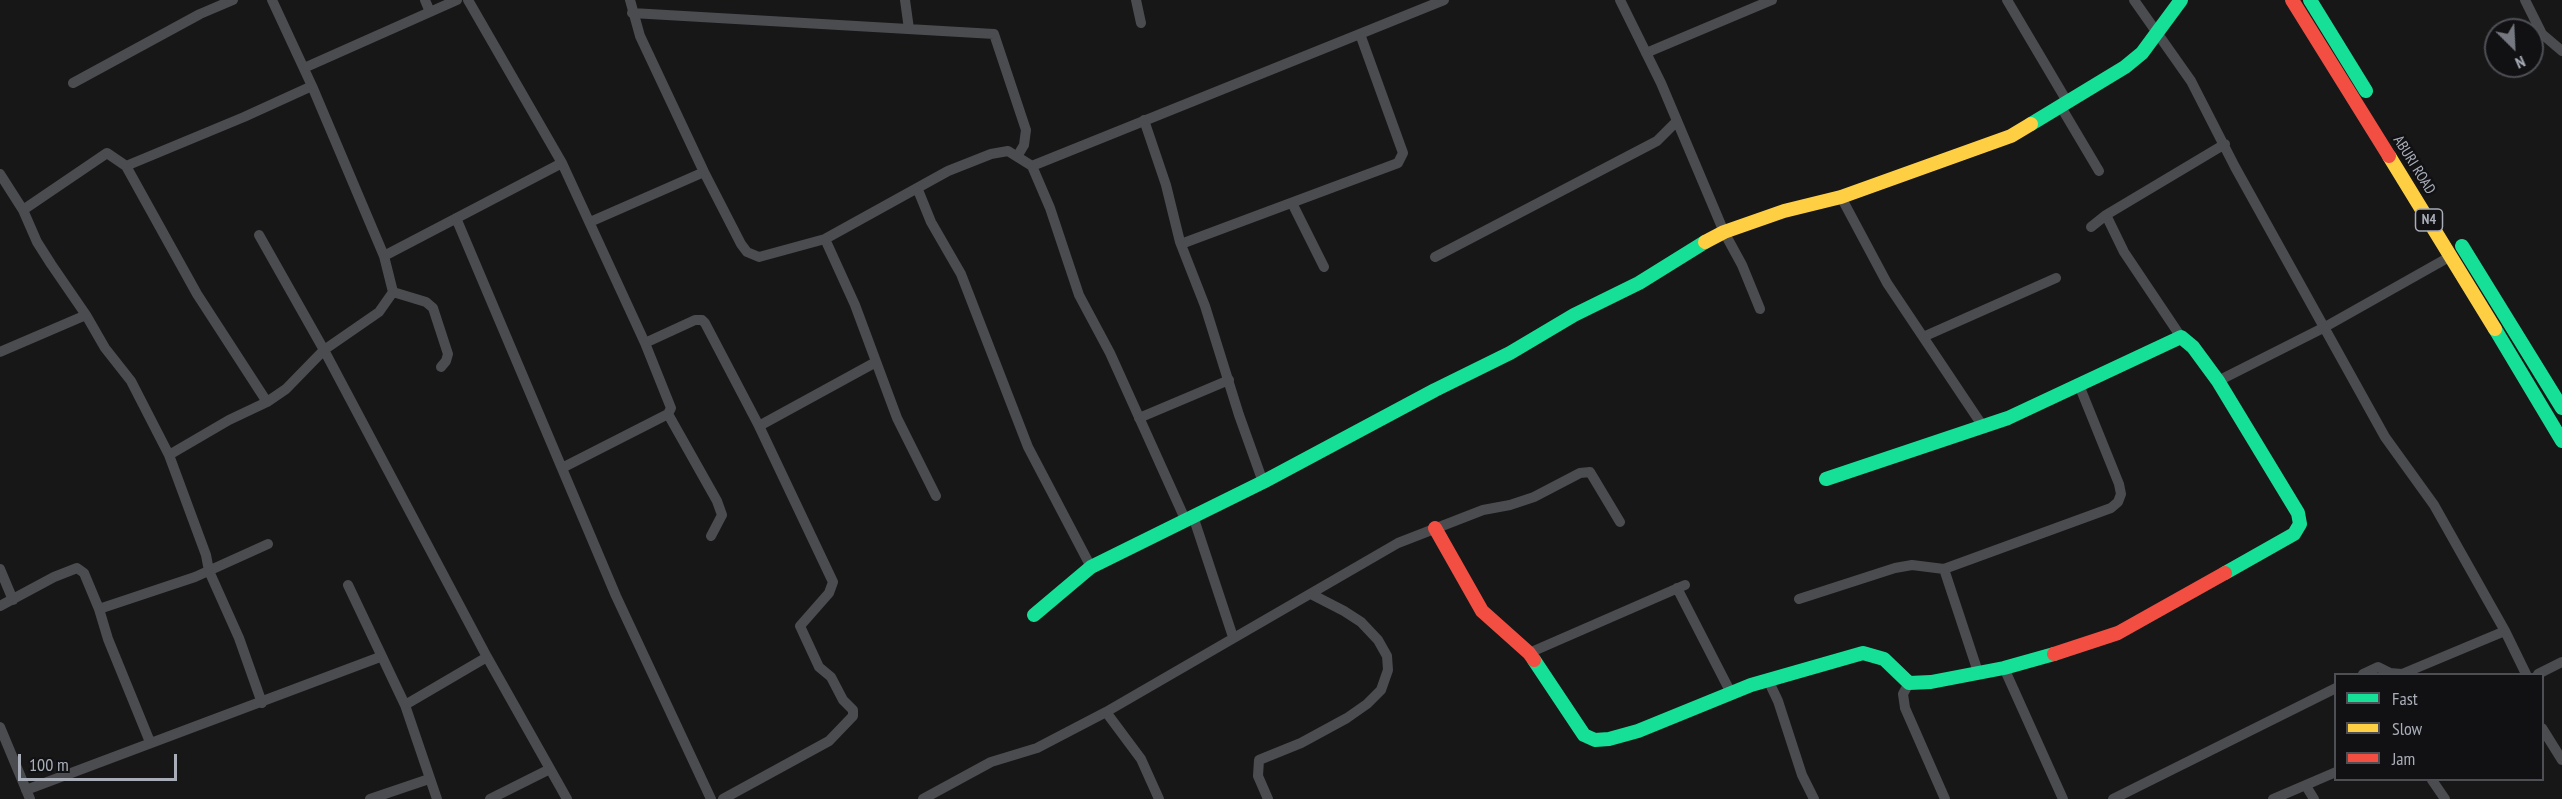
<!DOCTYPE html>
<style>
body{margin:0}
#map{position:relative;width:2562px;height:799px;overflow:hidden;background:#171717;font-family:"PT Sans Narrow",sans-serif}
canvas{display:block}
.legend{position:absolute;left:2334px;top:673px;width:210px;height:108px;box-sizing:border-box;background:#111113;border:2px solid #4d4f55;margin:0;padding:8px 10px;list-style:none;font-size:18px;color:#a8adb8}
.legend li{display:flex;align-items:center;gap:12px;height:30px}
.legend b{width:30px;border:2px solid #4d4f55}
.north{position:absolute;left:2484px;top:18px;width:60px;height:60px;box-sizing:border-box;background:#111113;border:2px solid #4d4f55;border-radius:50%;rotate:156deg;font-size:16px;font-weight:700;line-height:24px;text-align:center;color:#a8adb8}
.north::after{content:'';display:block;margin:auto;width:21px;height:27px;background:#757880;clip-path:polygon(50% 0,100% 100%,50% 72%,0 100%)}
.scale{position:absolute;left:18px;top:754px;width:159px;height:27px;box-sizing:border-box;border:3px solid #a8adb8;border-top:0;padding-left:8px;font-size:18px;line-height:21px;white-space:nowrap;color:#a8adb8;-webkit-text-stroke:4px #111113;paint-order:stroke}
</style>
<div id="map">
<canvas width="2562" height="799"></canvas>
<ul class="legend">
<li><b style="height:8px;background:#16e098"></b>Fast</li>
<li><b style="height:8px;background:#ffcf43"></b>Slow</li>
<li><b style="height:8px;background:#f24e42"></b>Jam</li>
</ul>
<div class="north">N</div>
<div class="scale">100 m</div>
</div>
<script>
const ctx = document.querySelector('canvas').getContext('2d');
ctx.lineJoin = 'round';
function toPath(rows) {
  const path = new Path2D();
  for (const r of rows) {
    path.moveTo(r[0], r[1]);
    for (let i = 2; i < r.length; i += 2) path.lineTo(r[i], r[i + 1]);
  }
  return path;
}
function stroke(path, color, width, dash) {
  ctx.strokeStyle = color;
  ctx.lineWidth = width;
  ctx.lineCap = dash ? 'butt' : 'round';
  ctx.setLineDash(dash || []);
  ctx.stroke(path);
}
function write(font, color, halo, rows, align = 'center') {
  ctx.font = font + ' "PT Sans Narrow",sans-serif';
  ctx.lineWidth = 5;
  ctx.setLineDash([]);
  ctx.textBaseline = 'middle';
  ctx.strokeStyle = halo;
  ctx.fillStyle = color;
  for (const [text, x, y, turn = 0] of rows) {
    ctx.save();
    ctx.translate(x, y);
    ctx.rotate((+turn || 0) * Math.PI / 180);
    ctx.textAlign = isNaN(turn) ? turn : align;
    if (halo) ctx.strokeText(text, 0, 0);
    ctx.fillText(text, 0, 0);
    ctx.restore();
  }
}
const street = toPath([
 [425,0,430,12],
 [468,0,562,163,645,343,671,408,668,414,562,468],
 [630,0,640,36,704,172,741,244,747,252,759,257,825,239,948,171,991,154,1008,151,1032,166,1050,208,1079,295,1110,353,1185,519],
 [905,0,909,29],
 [1136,0,1141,23],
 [1620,0,1661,83,1724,232,1742,265,1760,309],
 [2007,0,2068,103],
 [2134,0,2191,81,2235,167,2385,437,2434,505,2505,631,2526,674],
 [2525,0,2542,34,2562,51],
 [632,13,994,34,1026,130,1024,145,1018,155],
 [1646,53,1772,0],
 [304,68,457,0],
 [73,83,200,14,233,0],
 [2061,107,2099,171],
 [1144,120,1166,185,1180,242,1205,306,1239,415,1263,482],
 [126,166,197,294,267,402],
 [1032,166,1444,0],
 [0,174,23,210,37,242,51,264,86,315,105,348,131,381,169,455],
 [918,190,931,222,961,274,1028,447,1091,567],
 [1841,197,1887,283,1984,428],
 [1292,203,1324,267],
 [23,210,107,153,126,166,244,117,312,86],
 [2106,215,2124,252,2181,337],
 [456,218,616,596,711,799],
 [590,222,704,172],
 [2091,227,2106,215,2225,144],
 [259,235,324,350,487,657,567,799],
 [825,239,855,305,897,418,936,496],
 [1181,244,1398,163,1403,153,1360,34],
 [384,256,562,163],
 [1435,257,1657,141,1677,121],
 [393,292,426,302,433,308,448,354,446,361,441,367],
 [1923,337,2056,278],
 [645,343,695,320,702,320,705,323,759,426,833,582,829,593,800,626,819,667,831,677,843,700,853,710,853,716,829,741,723,799],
 [0,352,86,315],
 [2218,381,2325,327,2451,256],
 [668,414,717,501,722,515,711,536],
 [1139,418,1229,380],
 [759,426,876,362],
 [1193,516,1233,637],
 [0,569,13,600],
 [1944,569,1978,672],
 [348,585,405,705,437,799],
 [1677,588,1731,693],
 [1799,599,1895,568,1912,565,1944,569,2111,508,2118,502,2121,494,2119,484,2079,385],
 [0,606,54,577,77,568,84,573,99,609,195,577,268,544],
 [99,609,108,639,150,742],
 [1529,653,1685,585],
 [2004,668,2063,799],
 [2363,674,2378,667,2390,673,2402,674,2505,631],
 [2538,674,2562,662],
 [1768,680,1778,701,1802,775,1814,799],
 [1909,683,1903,694,1905,708,1945,799],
 [262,703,239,638,209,571,206,555,169,455,229,420,267,402,286,389,324,350,379,312,393,292,384,256,312,86,272,0],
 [405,705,487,657],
 [1106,712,1141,759,1159,799],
 [0,727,30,799],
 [2542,728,2562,760],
 [2432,780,2445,799],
 [2306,786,2314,799],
 [26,790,380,657],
 [370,799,429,779],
 [490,799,550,769],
 [923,799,991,762,1037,748,1106,712,1398,543,1483,510,1510,505,1534,497,1580,473,1590,472,1620,522],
 [1268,799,1258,776,1259,760,1301,743,1347,718,1367,704,1381,690,1388,670,1387,656,1378,640,1361,622,1344,611,1311,594],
 [2113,799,2336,688],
 [2273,799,2336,772]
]);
const fast = toPath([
 [2310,0,2366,91],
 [2031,124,2125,67,2142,53,2181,0],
 [2462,246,2562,408],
 [2495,329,2562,441],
 [1826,479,2008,418,2181,337,2193,347,2218,381,2298,513,2300,524,2294,534,2225,573],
 [1034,615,1091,567,1263,482,1435,390,1510,353,1574,315,1639,283,1705,242],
 [1534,660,1584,735,1595,740,1609,739,1638,731,1751,685,1863,653,1884,659,1909,683,1931,682,2004,668,2054,654]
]);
const slow = toPath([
 [2389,156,2495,329],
 [1705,242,1724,232,1784,211,1841,197,2011,136,2031,124]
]);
const jam = toPath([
 [2292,0,2389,156],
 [1435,528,1482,611,1529,653,1534,660],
 [2054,654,2118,633,2225,573]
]);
const shields = [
 [2429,220,27]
];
const shieldNames = [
 ["N4",2429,220]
];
const streetNames = [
 ["ABURI ROAD",2414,165,58]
];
stroke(street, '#4b4c50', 10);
stroke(fast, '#16e098', 14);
stroke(slow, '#ffcf43', 14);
stroke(jam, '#f24e42', 14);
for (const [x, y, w] of shields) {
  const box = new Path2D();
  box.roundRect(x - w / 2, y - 11, w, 22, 4.5);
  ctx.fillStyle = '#111113';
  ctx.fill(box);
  stroke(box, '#a8adb8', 1.5);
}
write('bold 14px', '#a8adb8', null, shieldNames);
write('15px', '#a8adb8', '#111113', streetNames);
</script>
